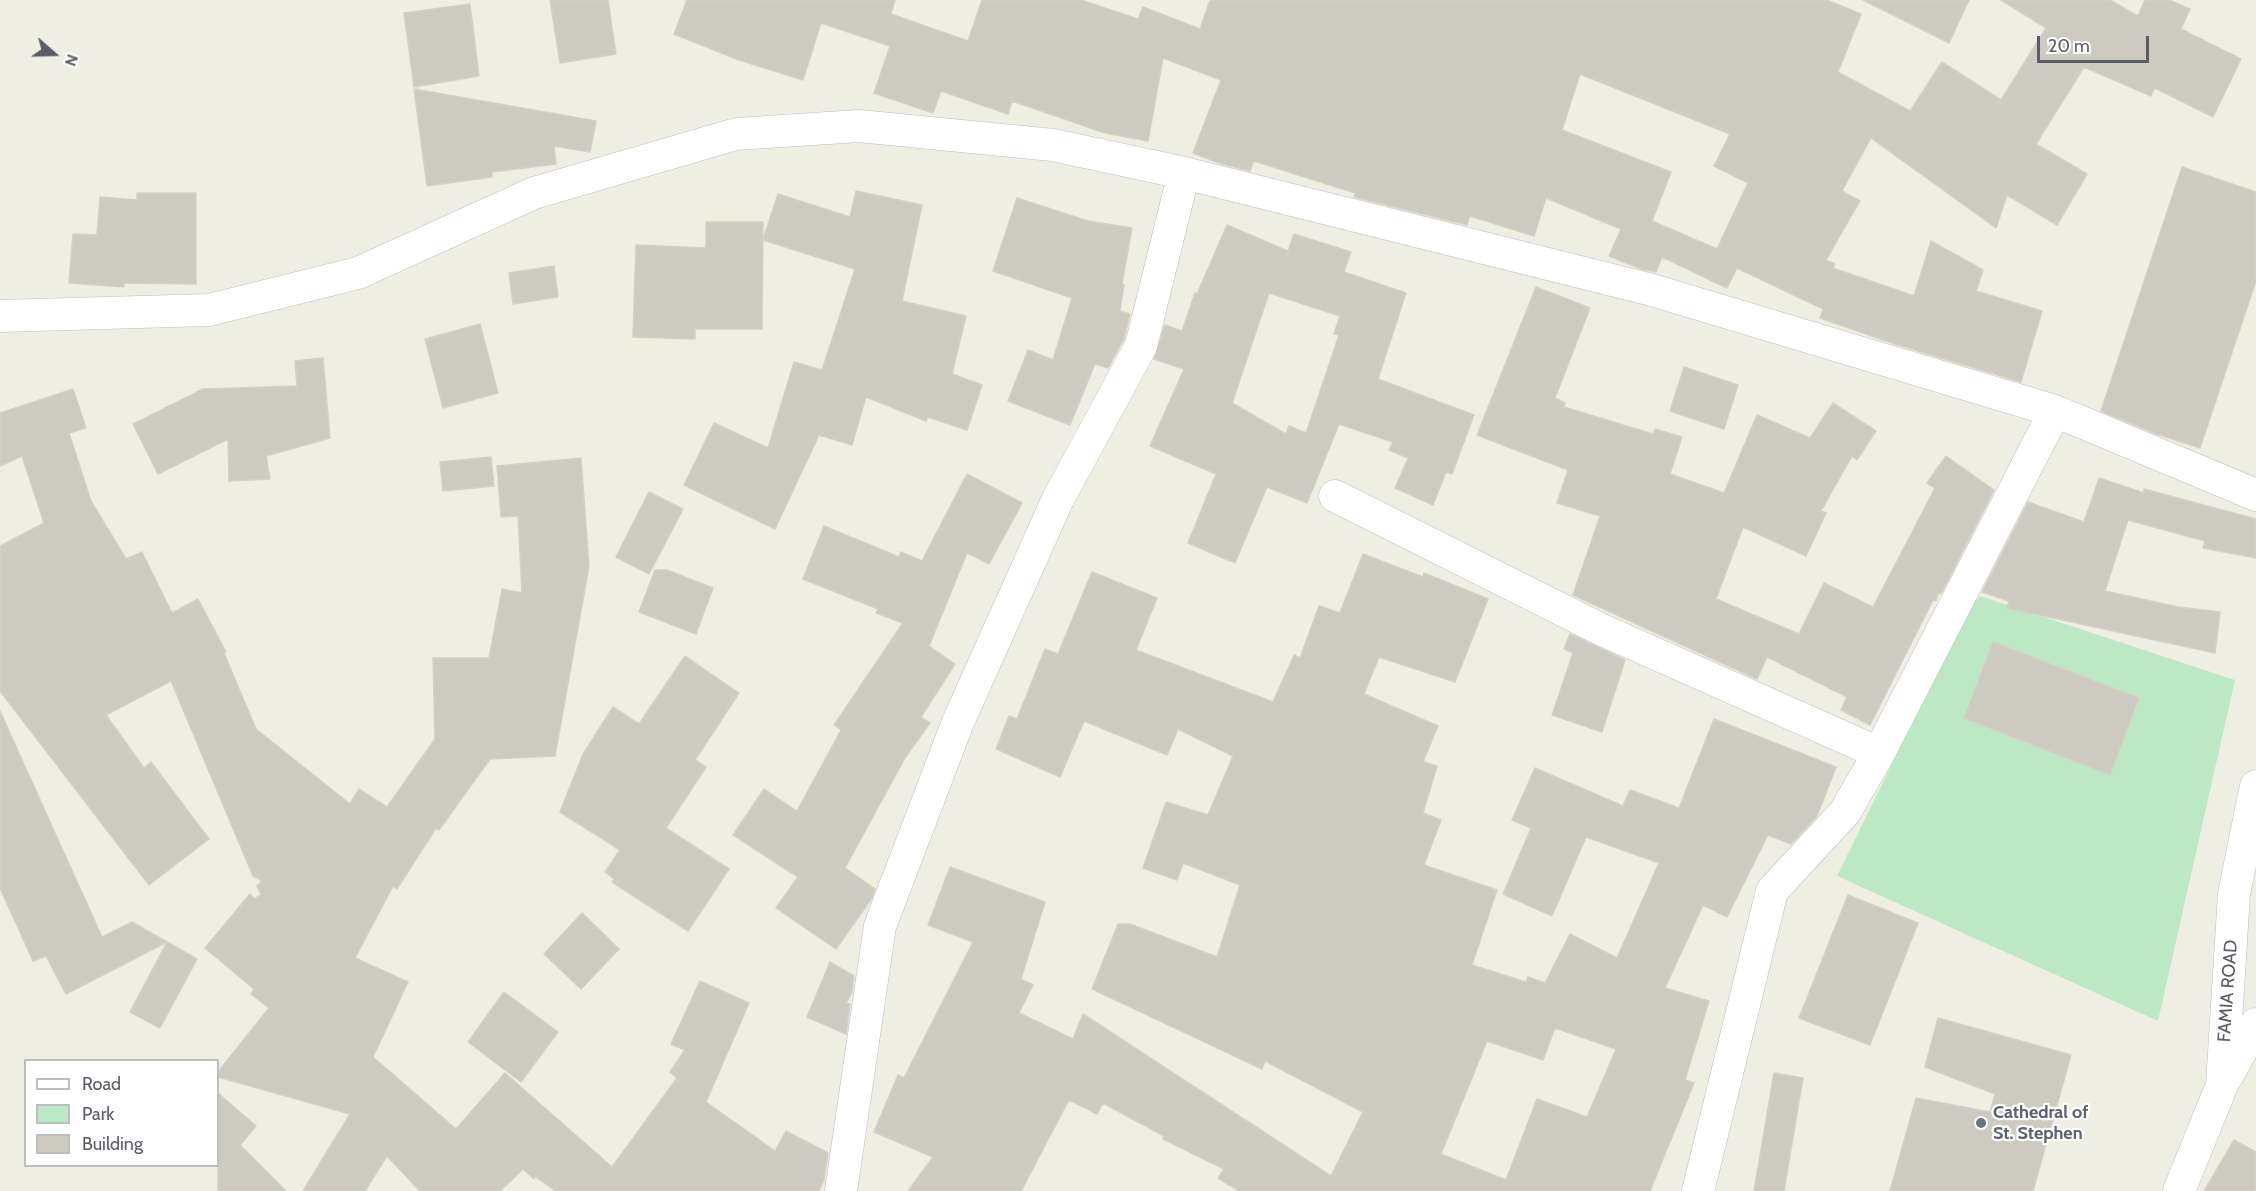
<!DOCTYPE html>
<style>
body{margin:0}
#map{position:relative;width:2256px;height:1191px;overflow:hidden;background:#efeee2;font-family:Cabin,sans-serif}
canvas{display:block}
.legend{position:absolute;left:24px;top:1059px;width:195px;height:108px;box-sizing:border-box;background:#fff;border:2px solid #bdbec1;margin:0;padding:8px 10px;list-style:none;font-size:18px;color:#5a5d64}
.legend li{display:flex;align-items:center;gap:12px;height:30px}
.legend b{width:30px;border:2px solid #bdbec1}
.north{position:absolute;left:24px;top:24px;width:60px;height:60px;-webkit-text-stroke:4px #fff;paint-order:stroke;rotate:110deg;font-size:16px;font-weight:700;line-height:24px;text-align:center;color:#5a5d64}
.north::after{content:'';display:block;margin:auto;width:21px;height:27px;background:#5a5d64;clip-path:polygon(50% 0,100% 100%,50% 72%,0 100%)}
.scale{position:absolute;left:2037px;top:36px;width:112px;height:27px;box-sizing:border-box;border:3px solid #5a5d64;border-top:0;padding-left:8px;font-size:18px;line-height:21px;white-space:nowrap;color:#5a5d64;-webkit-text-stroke:4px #fff;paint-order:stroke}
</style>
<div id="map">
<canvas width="2256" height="1191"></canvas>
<ul class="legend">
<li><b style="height:8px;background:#fff"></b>Road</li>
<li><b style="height:16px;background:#bce9c3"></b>Park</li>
<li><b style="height:16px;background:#cccac1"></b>Building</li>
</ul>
<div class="north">N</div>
<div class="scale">20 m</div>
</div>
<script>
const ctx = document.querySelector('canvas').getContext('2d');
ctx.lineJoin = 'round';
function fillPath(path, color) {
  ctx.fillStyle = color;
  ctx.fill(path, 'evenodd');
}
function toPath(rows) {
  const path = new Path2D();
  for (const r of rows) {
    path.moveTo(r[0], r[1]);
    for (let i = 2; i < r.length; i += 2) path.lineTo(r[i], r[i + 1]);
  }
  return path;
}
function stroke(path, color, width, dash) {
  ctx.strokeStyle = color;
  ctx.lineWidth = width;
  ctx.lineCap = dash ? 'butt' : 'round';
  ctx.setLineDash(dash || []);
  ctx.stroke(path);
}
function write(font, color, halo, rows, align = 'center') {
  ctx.font = font + ' Cabin,sans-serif';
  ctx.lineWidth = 4.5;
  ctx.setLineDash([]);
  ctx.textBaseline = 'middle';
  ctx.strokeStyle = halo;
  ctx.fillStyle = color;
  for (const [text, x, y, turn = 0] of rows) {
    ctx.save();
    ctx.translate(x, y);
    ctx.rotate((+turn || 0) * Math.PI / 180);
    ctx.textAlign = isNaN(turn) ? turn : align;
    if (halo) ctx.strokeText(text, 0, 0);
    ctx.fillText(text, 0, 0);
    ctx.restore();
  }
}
const green = toPath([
 [1980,596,2235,680,2158,1021,1837,876,1964,617]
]);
const building = toPath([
 [550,0,608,0,616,54,560,63,550,0],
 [687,0,895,0,891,14,968,41,982,0,1081,0,1138,19,1143,7,1200,29,1210,0,1827,0,1861,14,1838,72,1910,111,1942,62,2001,100,2046,28,2001,0,2110,0,2138,16,2145,0,2169,0,2190,9,2181,29,2241,59,2213,117,2155,88,2151,96,2084,67,2036,144,2087,174,2057,225,2007,195,1996,228,1871,138,1842,191,1860,201,1826,260,1835,264,1833,268,1914,296,1931,241,1983,270,1976,291,2042,311,2021,382,1895,344,1820,318,1823,309,1737,268,1727,288,1662,257,1656,272,1641,269,1609,256,1621,229,1546,198,1534,236,1470,216,1467,225,1354,197,1355,193,1254,161,1250,171,1219,163,1193,153,1221,80,1163,58,1148,141,1105,133,1012,101,1008,114,941,91,933,113,874,93,890,46,821,23,803,80,739,60,674,34,687,0],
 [1580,74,1730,134,1714,166,1748,183,1717,249,1652,221,1671,172,1562,130,1580,74],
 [1863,0,1969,0,1949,43,1863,0],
 [470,4,479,76,414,87,404,13,470,4],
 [414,89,596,121,590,152,554,146,556,164,492,172,492,177,427,186,414,89],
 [2182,167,2256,192,2256,281,2200,448,2154,433,2101,411,2182,167],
 [856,191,922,205,902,301,966,316,952,374,982,385,967,430,928,417,926,421,866,397,852,445,819,435,775,529,684,485,714,423,768,448,794,362,822,370,855,269,763,240,778,194,850,217,856,191],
 [137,193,196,193,196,284,124,283,124,287,69,283,73,234,97,235,100,197,137,200,137,193],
 [1017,198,1088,221,1132,228,1122,284,1124,285,1120,311,1130,314,1124,339,1108,368,1095,364,1070,425,1008,401,1028,350,1053,360,1072,298,993,271,1017,198],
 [706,222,763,222,762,329,695,329,695,339,633,337,636,245,706,248,706,222],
 [1227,225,1288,251,1294,234,1351,252,1344,272,1406,293,1378,379,1474,415,1452,474,1446,472,1433,505,1395,488,1408,458,1389,450,1393,442,1339,424,1307,503,1267,487,1235,563,1188,543,1216,474,1150,446,1184,369,1154,359,1165,325,1182,331,1195,293,1197,294,1227,225],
 [1269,293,1340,316,1334,334,1339,335,1306,433,1289,426,1286,434,1232,403,1269,293],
 [554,266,558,297,513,304,509,273,554,266],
 [1536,287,1590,308,1555,398,1565,403,1564,407,1653,434,1655,429,1682,437,1670,474,1724,493,1757,415,1810,438,1833,403,1876,431,1857,460,1852,456,1821,511,1826,513,1806,556,1743,527,1716,599,1799,634,1824,583,1873,607,1935,488,1927,483,1946,456,1994,490,1941,594,1938,593,1936,601,1933,600,1870,725,1841,710,1847,697,1767,657,1757,679,1573,595,1600,516,1557,503,1568,470,1477,435,1536,287],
 [480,324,498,393,443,408,425,339,480,324],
 [323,358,330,438,266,456,270,479,229,481,228,439,158,474,133,424,203,389,297,386,295,361,323,358],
 [1684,367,1738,385,1724,429,1670,411,1684,367],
 [73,389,86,428,69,433,91,501,126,559,142,552,172,613,198,599,226,652,224,653,256,729,350,804,359,789,387,807,435,739,433,658,489,658,502,589,522,593,518,516,501,517,497,466,581,458,589,566,555,756,490,759,439,830,436,828,397,889,393,886,355,958,408,982,373,1057,456,1129,505,1073,612,1167,677,1078,670,1072,685,1050,671,1044,700,981,749,1003,706,1102,775,1151,786,1131,828,1153,824,1180,819,1191,556,1191,536,1177,534,1179,523,1169,500,1191,420,1191,387,1156,365,1191,303,1191,350,1114,218,1077,218,1072,269,1008,251,994,254,989,205,948,250,894,254,899,261,895,257,886,262,881,253,876,171,681,106,715,144,768,151,762,209,839,149,885,0,691,0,546,44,523,22,456,0,466,0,413,73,389],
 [491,457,494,486,443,491,440,462,491,457],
 [967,474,1022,503,989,564,967,553,929,646,955,664,921,717,930,723,905,758,845,868,875,889,872,898,836,949,776,908,798,877,733,835,764,789,797,811,841,730,834,725,903,623,876,613,878,609,803,579,824,526,899,557,901,552,922,561,967,474],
 [2099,478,2144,493,2144,489,2256,519,2256,558,2203,548,2205,541,2128,520,2105,591,2178,607,2220,612,2215,653,2007,608,2009,601,1982,592,2028,502,2084,522,2099,478],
 [649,492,683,509,649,574,616,557,649,492],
 [1363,554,1423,577,1424,573,1488,599,1455,682,1379,657,1364,694,1438,726,1423,762,1437,766,1423,813,1441,820,1424,865,1497,890,1472,965,1526,982,1528,977,1545,983,1570,934,1617,958,1659,863,1586,837,1552,916,1503,894,1531,828,1512,820,1535,768,1623,806,1630,790,1679,808,1714,719,1836,767,1817,816,1791,844,1768,835,1727,917,1703,905,1665,988,1709,1001,1685,1080,1694,1083,1650,1191,1239,1191,1218,1178,1224,1169,1163,1139,1164,1136,1103,1103,1097,1114,1069,1100,1021,1191,908,1191,933,1157,874,1132,898,1075,904,1078,973,942,928,925,950,867,1045,902,1021,979,1033,985,1019,1013,1073,1039,1083,1014,1331,1176,1363,1112,1265,1061,1262,1069,1092,989,1118,924,1130,924,1217,957,1240,885,1183,863,1177,880,1143,868,1166,802,1208,815,1233,756,1178,729,1167,755,1084,721,1060,777,996,749,1009,716,1017,719,1045,649,1058,654,1092,572,1157,598,1136,650,1273,702,1294,655,1300,658,1319,606,1340,613,1363,554],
 [1555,1028,1616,1049,1587,1117,1537,1099,1506,1180,1441,1154,1487,1041,1543,1060,1555,1028],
 [655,570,667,570,713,588,696,634,639,612,655,570],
 [1570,634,1625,660,1602,732,1552,715,1573,653,1564,649,1570,634],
 [1993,642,2139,698,2110,775,1964,718,1993,642],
 [685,656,739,693,695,760,706,767,666,828,729,869,688,931,612,882,614,879,605,872,620,850,560,812,583,754,613,707,639,724,685,656],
 [0,711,102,937,132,922,197,959,160,1028,130,1012,167,942,66,994,46,956,33,961,0,888,0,711],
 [1848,895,1918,923,1870,1045,1799,1018,1848,895],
 [582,913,619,949,581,989,544,954,582,913],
 [830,962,854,976,852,992,846,1003,850,1004,846,1034,807,1017,830,962],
 [504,992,558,1032,521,1082,468,1042,504,992],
 [1938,1018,2071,1055,2033,1191,1890,1191,1916,1098,1990,1112,1995,1094,1925,1067,1938,1018],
 [1774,1073,1803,1078,1784,1191,1754,1191,1774,1073],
 [218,1093,256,1126,240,1145,286,1191,218,1191,218,1093],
 [2234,1140,2256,1152,2256,1191,2204,1191,2234,1140]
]);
const minor = toPath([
 [0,316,209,310,358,273,534,193,736,134,859,126,1053,145,1184,173,1652,290,2055,411,2256,495],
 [1335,496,1602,630,1879,753],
 [2226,1078,2256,1024],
 [841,1191,880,926,958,722,1058,499,1141,346,1184,173],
 [1698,1191,1772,891,1845,812,1879,753,2055,411],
 [2179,1191,2222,1085,2234,894,2256,786]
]);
const markers = [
 [1981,1123,6,"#6b7280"]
];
const streetNames = [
 ["FAMIA ROAD",2228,991,-86]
];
const worshipNames = [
 ["Cathedral of",1993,1113],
 ["St. Stephen",1993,1134]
];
fillPath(green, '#bce9c3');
fillPath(building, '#cccac1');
stroke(building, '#d4d1c0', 1.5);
stroke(minor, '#bcbec5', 33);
stroke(minor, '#fff', 32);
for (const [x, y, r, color] of markers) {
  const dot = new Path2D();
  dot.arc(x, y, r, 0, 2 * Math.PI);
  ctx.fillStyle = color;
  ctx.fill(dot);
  stroke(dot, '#fff', 2);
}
write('18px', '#5a5d64', '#fff', streetNames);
write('bold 18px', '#5b616d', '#fff', worshipNames, 'left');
</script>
